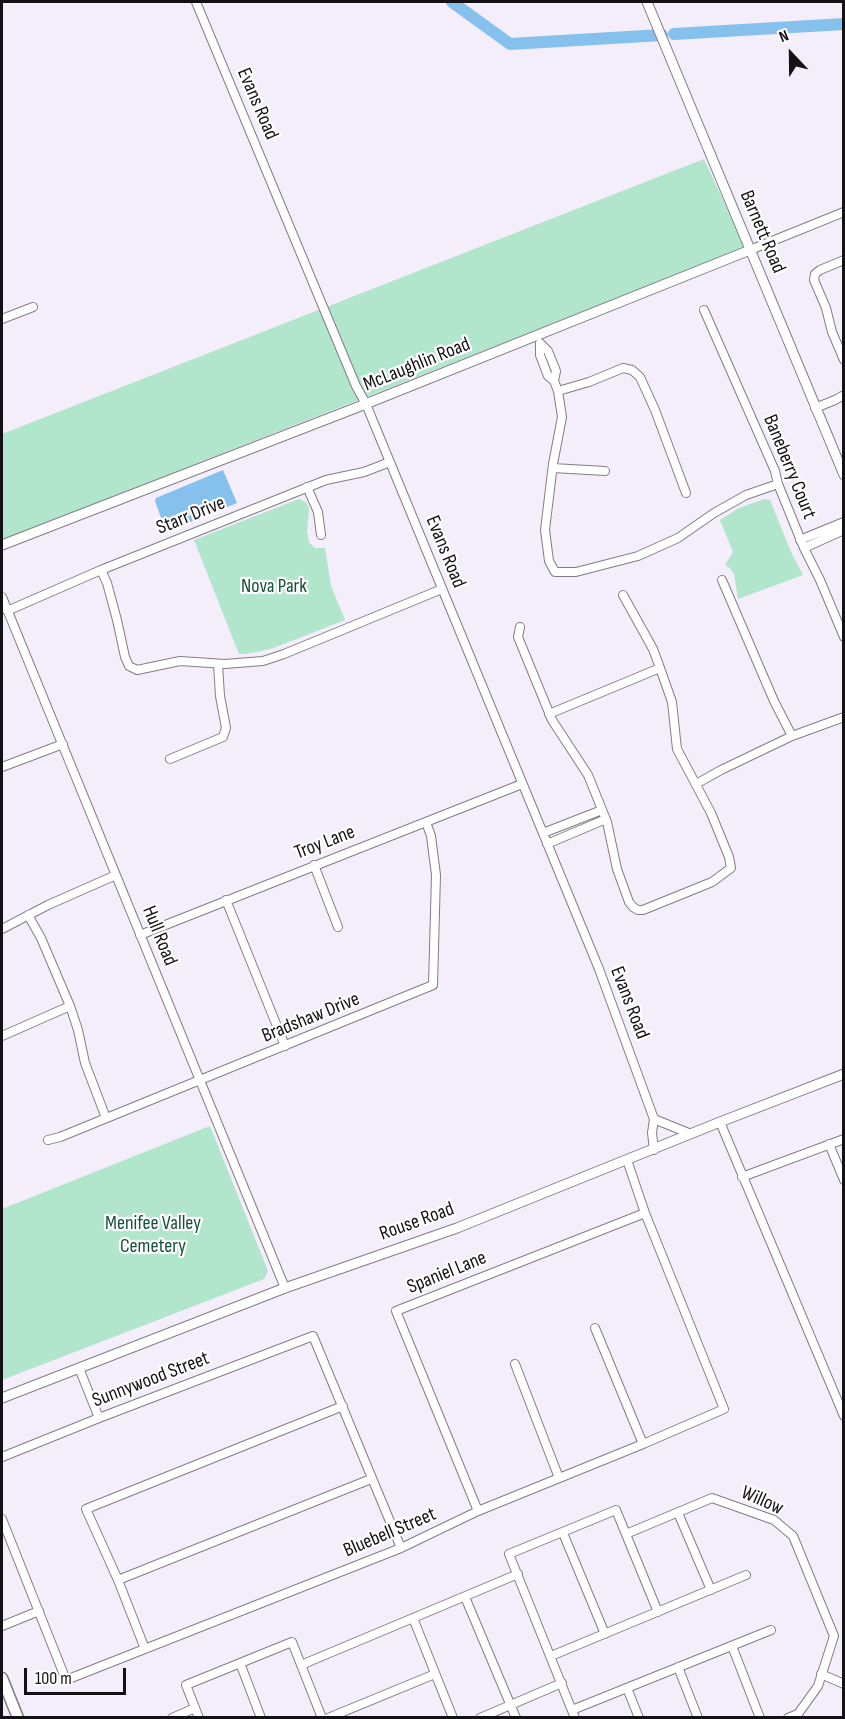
<!DOCTYPE html>
<style>
body{margin:0}
#map{position:relative;width:845px;height:1719px;overflow:hidden;background:#f4edfa;font-family:"Sofia Sans Condensed",sans-serif}
canvas{display:block}
.frame{position:absolute;inset:0;border:3px solid #141116;pointer-events:none}
.north{position:absolute;left:761px;top:24px;width:60px;height:60px;-webkit-text-stroke:4px #fff;paint-order:stroke;rotate:338deg;font-size:16px;font-weight:700;line-height:24px;text-align:center;color:#141116}
.north::after{content:'';display:block;margin:auto;width:21px;height:27px;background:#141116;clip-path:polygon(50% 0,100% 100%,50% 72%,0 100%)}
.scale{position:absolute;left:24px;top:1668px;width:102px;height:27px;box-sizing:border-box;border:3px solid #141116;border-top:0;padding-left:8px;font-size:18px;line-height:21px;white-space:nowrap;color:#141116;-webkit-text-stroke:4px #fff;paint-order:stroke}
</style>
<div id="map">
<canvas width="845" height="1719"></canvas>
<div class="frame"></div>
<div class="north">N</div>
<div class="scale">100 m</div>
</div>
<script>
const ctx = document.querySelector('canvas').getContext('2d');
ctx.lineJoin = 'round';
function fillPath(path, color) {
  ctx.fillStyle = color;
  ctx.fill(path, 'evenodd');
}
function toPath(rows) {
  const path = new Path2D();
  for (const r of rows) {
    path.moveTo(r[0], r[1]);
    for (let i = 2; i < r.length; i += 2) path.lineTo(r[i], r[i + 1]);
  }
  return path;
}
function stroke(path, color, width, dash) {
  ctx.strokeStyle = color;
  ctx.lineWidth = width;
  ctx.lineCap = dash ? 'butt' : 'round';
  ctx.setLineDash(dash || []);
  ctx.stroke(path);
}
function write(font, color, halo, rows, align = 'center') {
  ctx.font = font + ' "Sofia Sans Condensed",sans-serif';
  ctx.lineWidth = 4.5;
  ctx.setLineDash([]);
  ctx.textBaseline = 'middle';
  ctx.strokeStyle = halo;
  ctx.fillStyle = color;
  for (const [text, x, y, turn = 0] of rows) {
    ctx.save();
    ctx.translate(x, y);
    ctx.rotate((+turn || 0) * Math.PI / 180);
    ctx.textAlign = isNaN(turn) ? turn : align;
    if (halo) ctx.strokeText(text, 0, 0);
    ctx.fillText(text, 0, 0);
    ctx.restore();
  }
}
const green = toPath([
 [704,159,745,248,2,540,2,434],
 [299,499,306,502,309,509,307,532,309,542,315,548,325,548,331,586,345,620,271,649,246,654,239,654,194,540],
 [764,499,770,500,791,552,803,575,738,599,734,574,730,568,725,565,733,552,720,520,739,508],
 [210,1126,268,1271,264,1279,2,1380,2,1209]
]);
const water = toPath([
 [223,470,237,503,166,532,155,501,156,498]
]);
const river = toPath([
 [452,2,510,44,662,35],
 [674,34,844,24]
]);
const minor = toPath([
 [196,2,356,386,366,404,599,969,654,1119,652,1133,654,1150],
 [750,250,844,212],
 [844,260,820,270,815,274,814,280,826,308,832,332,844,360],
 [704,310,775,471,778,484,804,548,820,580,844,637],
 [2,319,33,307],
 [554,381,556,371,548,351,540,343,540,355,548,376,554,381,558,391,562,417,553,464,545,530,549,561,555,572,576,572,638,556,678,538,714,513,746,495,778,484],
 [558,391,589,382,623,368,632,370,640,377,655,410,686,493],
 [815,408,835,400,844,395],
 [553,468,605,471],
 [307,487,318,512,321,535],
 [800,540,844,522],
 [804,548,844,530],
 [101,570,107,583,117,620,125,657,129,666,137,670,180,661,225,664,263,661,284,654,442,589],
 [722,580,774,701,792,736],
 [2,597,285,1288],
 [7,611,101,570,326,480,364,472,390,462],
 [520,627,518,637,552,720,588,775,607,822,617,869,629,902,633,907,638,910,643,910,712,882,731,868,729,857,711,813,677,749,672,702,660,668,653,649,623,595],
 [549,714,660,668],
 [170,759,223,737,226,728,220,696,218,664],
 [2,767,63,744],
 [696,784,721,770,792,736,844,717],
 [543,833,602,810],
 [547,844,606,819],
 [314,865,338,927],
 [226,900,285,1046],
 [28,915,41,938,70,1006,78,1030,85,1063,106,1118],
 [2,929,48,905,116,875],
 [140,935,522,784],
 [2,1036,70,1006],
 [654,1119,691,1134],
 [720,1122,844,1416],
 [48,1140,60,1137,433,985,436,875,431,836,426,822],
 [829,1144,844,1180],
 [742,1177,844,1139],
 [595,1328,643,1444],
 [515,1364,559,1478],
 [79,1368,99,1418],
 [2,1457,99,1418,313,1336,401,1548],
 [478,1511,396,1311,645,1213],
 [678,1513,711,1590],
 [2,1519,66,1680,401,1548,478,1511,643,1444,724,1409,645,1213,627,1160],
 [563,1533,605,1634],
 [626,1534,712,1498,774,1520,793,1536,834,1636,818,1686,798,1714,788,1718],
 [118,1580,371,1479],
 [465,1597,516,1718],
 [413,1618,453,1718],
 [2,1626,39,1611],
 [732,1646,760,1718],
 [145,1649,118,1580,86,1509,343,1406],
 [551,1656,746,1575],
 [240,1663,261,1718],
 [301,1665,518,1574],
 [678,1667,698,1718],
 [821,1674,844,1684],
 [627,1688,639,1718],
 [572,1710,771,1630],
 [172,1718,195,1708],
 [199,1718,186,1685,292,1642,322,1718],
 [328,1718,435,1674],
 [480,1718,562,1683],
 [575,1718,509,1554,616,1510,658,1612]
]);
const tertiary = toPath([
 [647,2,844,475],
 [2,545,358,407,750,250],
 [2,1398,285,1288,457,1228,720,1122,844,1074]
]);
const secondary = toPath([
 [2,1678,18,1718]
]);
const streetNames = [
 ["Evans Road",257,104,67],
 ["Barnett Road",762,232,67],
 ["McLaughlin Road",417,365,-22],
 ["Baneberry Court",789,467,68],
 ["Starr Drive",191,516,-22],
 ["Evans Road",445,552,68],
 ["Troy Lane",325,843,-21],
 ["Hull Road",159,936,68],
 ["Evans Road",629,1003,69],
 ["Bradshaw Drive",311,1018,-22],
 ["Rouse Road",417,1222,-20],
 ["Spaniel Lane",447,1273,-22],
 ["Sunnywood Street",151,1380,-21],
 ["Willow",762,1501,24],
 ["Bluebell Street",390,1533,-23]
];
const parkNames = [
 ["Nova Park",274,587],
 ["Menifee Valley",153,1224],
 ["Cemetery",153,1247]
];
fillPath(green, '#b1e5cc');
fillPath(water, '#86c0ec');
stroke(river, '#86c0ec', 12);
stroke(minor, '#827c88', 10);
stroke(tertiary, '#827c88', 11);
stroke(secondary, '#827c88', 13);
stroke(minor, '#fff', 8);
stroke(tertiary, '#fff', 9);
stroke(secondary, '#fff', 10);
write('20px', '#141116', '#fff', streetNames);
write('20px', '#16503b', '#fff', parkNames);
</script>
